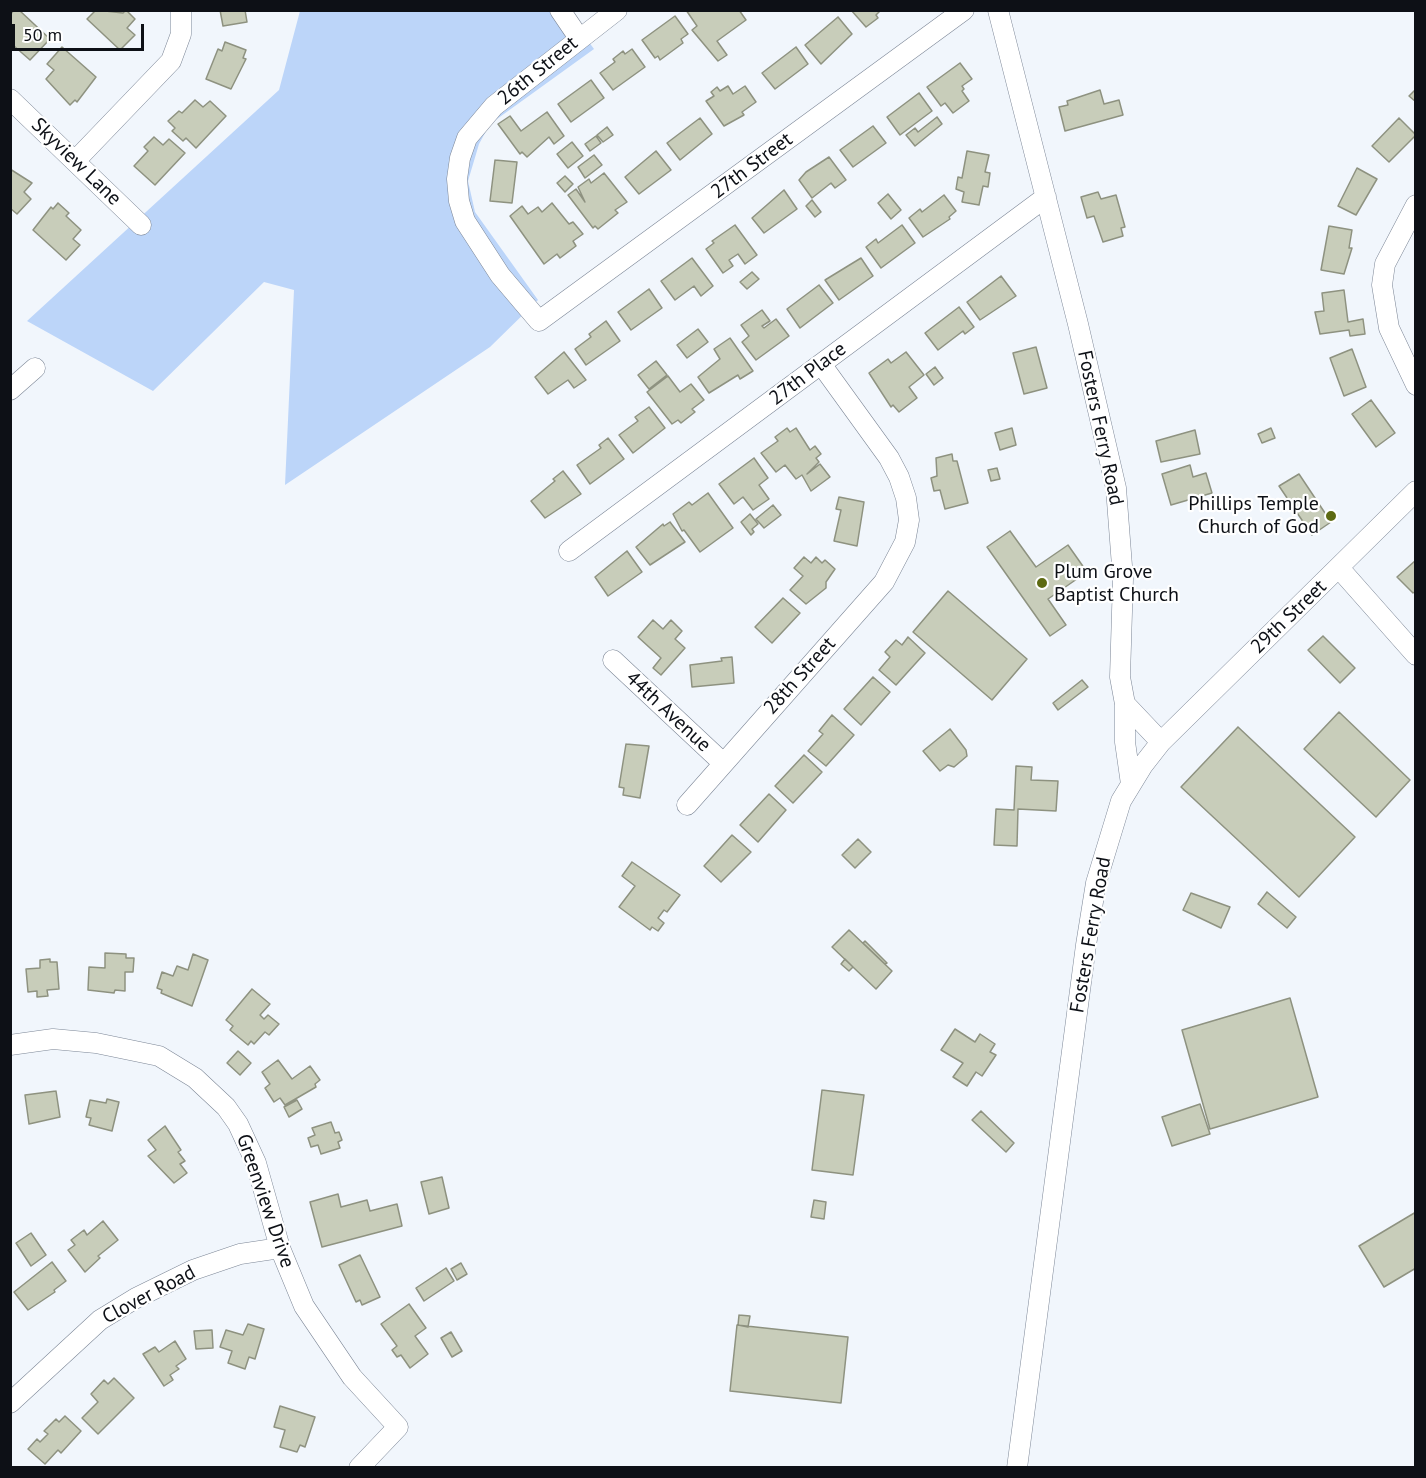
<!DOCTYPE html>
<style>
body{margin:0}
#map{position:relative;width:1426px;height:1478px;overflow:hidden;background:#f1f6fc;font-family:"PT Sans",sans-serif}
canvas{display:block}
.frame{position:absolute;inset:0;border:12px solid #0d1016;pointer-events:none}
.scale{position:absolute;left:12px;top:24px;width:132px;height:27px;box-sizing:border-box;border:3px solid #0d1016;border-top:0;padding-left:8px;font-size:18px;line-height:21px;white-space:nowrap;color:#0d1016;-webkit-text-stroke:4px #fff;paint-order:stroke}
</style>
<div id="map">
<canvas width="1426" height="1478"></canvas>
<div class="frame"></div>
<div class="scale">50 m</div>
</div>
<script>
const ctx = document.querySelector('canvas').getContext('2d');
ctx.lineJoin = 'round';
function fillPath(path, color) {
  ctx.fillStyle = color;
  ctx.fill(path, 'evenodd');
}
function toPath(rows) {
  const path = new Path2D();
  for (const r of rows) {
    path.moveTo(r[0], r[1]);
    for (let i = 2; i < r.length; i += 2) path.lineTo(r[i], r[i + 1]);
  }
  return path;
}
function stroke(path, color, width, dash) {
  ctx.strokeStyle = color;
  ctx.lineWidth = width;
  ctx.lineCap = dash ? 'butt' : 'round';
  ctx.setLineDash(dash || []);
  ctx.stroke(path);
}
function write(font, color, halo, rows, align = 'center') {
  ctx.font = font + ' "PT Sans",sans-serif';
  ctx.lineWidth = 4.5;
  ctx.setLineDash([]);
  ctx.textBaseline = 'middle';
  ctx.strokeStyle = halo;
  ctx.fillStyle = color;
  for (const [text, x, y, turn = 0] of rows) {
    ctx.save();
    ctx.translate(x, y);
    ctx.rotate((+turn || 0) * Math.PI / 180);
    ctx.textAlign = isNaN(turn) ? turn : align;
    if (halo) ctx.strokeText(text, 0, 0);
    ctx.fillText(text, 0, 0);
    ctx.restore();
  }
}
const green = toPath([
 [300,11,566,11,594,49,490,124,479,144,468,181,475,212,538,300,490,347,285,485,294,290,264,282,153,391,27,321,279,90]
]);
const building = toPath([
 [14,10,19,10,50,39,30,60,14,46,10,49,10,15,14,10],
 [96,10,123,13,126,10,135,19,127,28,135,35,120,50,87,19,96,10],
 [220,10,245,10,247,22,223,26,220,10],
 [686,10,739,10,746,20,717,41,727,55,718,61,692,30,697,26,686,10],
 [851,10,881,10,876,15,878,18,866,27,851,10],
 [675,16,688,34,681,39,683,43,660,60,658,56,655,58,642,40,675,16],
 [838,17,852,34,821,64,805,45,838,17],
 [225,42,246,50,243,58,246,59,231,89,206,79,218,49,222,51,225,42],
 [62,47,96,77,77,102,75,100,70,105,46,79,54,70,47,64,62,47],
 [796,47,808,64,775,89,762,73,796,47],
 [632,49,645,67,613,90,600,73,615,62,613,59,623,51,625,54,632,49],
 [960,63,972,79,962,86,964,89,962,91,969,101,953,113,945,103,941,106,927,87,960,63],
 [591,80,604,98,571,122,558,104,591,80],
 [728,86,733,94,745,86,756,102,742,112,744,115,724,126,706,101,714,96,711,92,717,87,720,91,728,86],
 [1416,89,1416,102,1409,96,1416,89],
 [1100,90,1104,104,1119,100,1123,115,1065,131,1059,107,1068,105,1067,101,1100,90],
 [919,93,932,111,900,135,887,117,919,93],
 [195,100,203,107,210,101,226,116,196,148,186,138,183,141,172,131,175,128,168,121,179,111,182,113,195,100],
 [547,112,564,136,554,144,549,137,527,157,522,152,520,154,498,124,510,116,521,131,547,112],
 [937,117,942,124,915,146,906,135,915,128,918,132,937,117],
 [700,118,712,134,680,160,667,143,700,118],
 [1399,118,1416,135,1389,162,1372,146,1399,118],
 [873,126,886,143,853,167,840,150,873,126],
 [607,127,613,135,603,142,597,135,607,127],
 [596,136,601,143,590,151,585,144,596,136],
 [154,137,163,145,169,139,185,153,155,185,134,166,148,151,144,147,154,137],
 [572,142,583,156,568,168,557,154,572,142],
 [656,151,671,170,639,194,625,177,656,151],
 [967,151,989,155,985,172,990,173,988,187,983,186,979,205,962,202,964,192,956,189,958,177,962,178,967,151],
 [594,155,602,165,585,178,578,167,594,155],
 [829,157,846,180,835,188,831,183,812,198,799,180,806,172,829,157],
 [495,160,517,162,512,203,490,201,495,160],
 [1357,168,1377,179,1356,215,1338,206,1357,168],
 [10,169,32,183,24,192,31,199,17,214,10,208,10,169],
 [604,173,627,202,615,210,618,213,598,229,595,226,593,228,568,195,576,189,585,202,578,187,589,179,591,183,604,173],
 [565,176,573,184,565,192,557,183,565,176],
 [784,190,797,209,764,233,752,218,784,190],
 [1098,192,1101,199,1116,195,1125,227,1121,228,1123,236,1103,242,1094,216,1087,218,1081,197,1098,192],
 [888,194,901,210,891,219,878,203,888,194],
 [944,195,956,211,949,217,950,219,923,237,909,218,920,209,922,212,944,195],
 [812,200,821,212,815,217,806,206,812,200],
 [58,203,69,213,66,216,81,230,73,239,80,245,66,260,33,230,51,207,53,209,58,203],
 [552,203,569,224,573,222,583,234,573,241,576,246,560,258,557,254,544,264,510,216,522,206,528,214,538,207,542,212,552,203],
 [735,225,757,255,745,264,738,254,729,260,733,266,723,273,706,249,714,243,712,241,735,225],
 [902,225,915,243,881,268,866,247,876,239,878,243,902,225],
 [1329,226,1352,230,1349,248,1352,248,1344,274,1321,270,1329,226],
 [692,258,713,286,701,296,694,286,675,300,661,281,692,258],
 [861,258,873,276,839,300,825,280,861,258],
 [752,272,759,279,747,289,740,282,752,272],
 [1001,276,1016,296,980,320,967,302,1001,276],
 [819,285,833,303,800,328,787,309,819,285],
 [649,289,662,308,631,330,618,312,649,289],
 [1344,290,1348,322,1363,319,1365,334,1350,336,1349,330,1320,334,1315,312,1324,311,1322,293,1344,290],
 [959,307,974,327,965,334,963,331,938,350,925,333,959,307],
 [762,310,770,321,762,326,764,328,776,319,789,336,756,360,742,342,749,336,741,325,762,310],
 [606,321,620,341,586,365,575,349,591,337,589,334,606,321],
 [698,329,708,342,687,358,677,345,698,329],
 [730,338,753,371,740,379,738,375,709,393,698,377,720,359,714,349,730,338],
 [1036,347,1047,388,1024,394,1013,353,1036,347],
 [1352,349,1366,387,1344,396,1330,358,1352,349],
 [564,352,586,380,574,388,568,380,548,394,535,377,564,352],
 [906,352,924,375,909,387,917,398,899,412,893,405,891,407,869,373,888,359,891,363,906,352],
 [656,361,667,375,649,389,638,375,656,361],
 [935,367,943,378,934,385,926,374,935,367],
 [668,376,680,392,691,384,704,400,692,409,695,412,681,423,678,420,672,424,647,392,668,376],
 [1371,400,1395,433,1376,447,1352,414,1371,400],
 [649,407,665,428,633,453,619,435,638,421,635,417,649,407],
 [787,428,790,432,796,428,810,450,815,446,821,454,816,458,819,462,807,474,820,464,830,477,811,491,802,475,796,479,785,465,776,472,761,453,778,441,775,437,787,428],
 [1012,428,1016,445,1000,450,995,433,1012,428],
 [1271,428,1275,438,1262,443,1258,434,1271,428],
 [1195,430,1200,454,1161,462,1156,441,1195,430],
 [608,438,624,459,590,484,577,465,601,448,599,445,608,438],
 [952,454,953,461,957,461,968,503,945,509,940,490,934,491,931,478,937,476,936,458,952,454],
 [754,458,768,478,759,485,769,499,753,510,743,497,734,504,719,484,754,458],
 [1190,465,1193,477,1206,473,1212,493,1171,505,1162,474,1190,465],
 [997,468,1000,479,991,481,988,470,997,468],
 [563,471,581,494,545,518,531,501,555,481,553,479,563,471],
 [1299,474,1331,522,1312,535,1279,486,1299,474],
 [708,493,733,528,700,552,684,530,682,531,673,514,689,502,692,505,708,493],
 [839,497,864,502,857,546,834,541,841,510,836,509,839,497],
 [773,505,781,515,764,528,756,519,773,505],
 [750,514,758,524,752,529,754,532,751,535,741,522,750,514],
 [670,522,685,542,650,565,636,547,663,524,664,526,670,522],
 [1010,531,1036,567,1068,545,1087,572,1048,599,1066,625,1050,636,987,547,1010,531],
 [627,551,642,572,608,596,595,577,627,551],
 [804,557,811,563,816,557,822,563,825,560,835,569,826,582,826,588,806,604,790,590,803,576,794,568,804,557],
 [1416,560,1416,591,1413,593,1397,577,1416,560],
 [948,591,1027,659,992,700,913,632,948,591],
 [783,598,800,613,772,643,755,627,783,598],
 [653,620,663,629,671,620,682,631,675,639,685,648,661,675,653,668,661,658,638,637,653,620],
 [1323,636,1355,668,1340,683,1308,650,1323,636],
 [908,637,925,653,896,685,879,670,890,657,885,652,896,640,902,645,908,637],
 [732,657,734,683,692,687,690,665,722,661,721,658,732,657],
 [873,677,890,692,861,725,844,709,873,677],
 [1082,680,1088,687,1058,710,1053,703,1082,680],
 [1339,712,1410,780,1376,817,1304,749,1339,712],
 [832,715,854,735,826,766,808,751,823,734,819,731,832,715],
 [1238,727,1355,837,1299,897,1181,787,1238,727],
 [950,729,966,750,967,756,954,767,948,765,940,771,923,751,950,729],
 [626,744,649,746,640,798,623,795,624,788,619,787,626,744],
 [804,755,822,772,793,803,775,786,804,755],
 [1016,766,1032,767,1031,780,1058,781,1056,811,1018,809,1017,846,994,845,996,809,1014,810,1016,766],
 [769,794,786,810,758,842,740,825,769,794],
 [732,835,751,852,721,882,704,866,732,835],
 [858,839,871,852,855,868,842,855,858,839],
 [632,862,680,895,667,912,664,910,658,918,664,923,658,931,652,927,650,930,619,907,635,886,622,876,632,862],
 [1267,892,1296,917,1287,928,1258,904,1267,892],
 [1191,893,1230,907,1221,928,1183,910,1191,893],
 [849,930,892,971,876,989,832,947,849,930],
 [865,941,887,963,885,964,863,943,865,941],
 [105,953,126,954,126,958,134,958,133,972,125,972,125,991,115,990,114,993,88,990,89,967,105,968,105,953],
 [193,954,208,960,192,1006,161,993,162,990,157,988,162,972,173,976,177,966,188,970,193,954],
 [50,959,50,962,57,962,59,989,47,990,48,996,37,997,37,991,28,992,26,969,40,968,40,960,50,959],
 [845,959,853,967,849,971,841,964,845,959],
 [252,989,270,1004,260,1015,264,1019,268,1015,279,1024,269,1035,265,1032,254,1044,251,1041,248,1045,230,1030,233,1026,226,1020,252,989],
 [1290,998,1318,1097,1210,1129,1182,1030,1290,998],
 [955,1029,975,1042,980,1034,995,1044,990,1052,996,1055,982,1076,976,1072,967,1086,953,1077,963,1063,941,1050,955,1029],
 [238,1051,251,1063,240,1075,227,1063,238,1051],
 [278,1060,292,1079,310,1066,320,1080,315,1084,316,1087,285,1105,280,1098,274,1102,265,1088,270,1084,262,1072,278,1060],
 [822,1090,864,1095,853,1175,812,1170,822,1090],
 [56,1091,60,1117,29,1124,25,1095,56,1091],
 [107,1099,119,1102,112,1131,89,1125,91,1118,86,1117,90,1100,106,1103,107,1099],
 [297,1100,302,1109,289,1117,284,1107,297,1100],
 [1200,1104,1210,1134,1172,1146,1162,1117,1200,1104],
 [981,1111,1014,1143,1006,1152,972,1120,981,1111],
 [331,1122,335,1133,339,1132,342,1140,338,1142,340,1148,321,1154,318,1145,311,1147,308,1138,315,1135,312,1128,331,1122],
 [165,1126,181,1150,178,1152,185,1161,180,1164,187,1173,174,1183,148,1156,156,1150,148,1140,165,1126],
 [442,1177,449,1208,429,1214,421,1182,442,1177],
 [338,1194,341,1207,367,1200,370,1211,397,1204,402,1226,322,1247,310,1202,338,1194],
 [814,1200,826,1202,824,1219,811,1217,814,1200],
 [1416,1212,1416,1268,1384,1287,1359,1246,1416,1212],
 [103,1221,118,1240,98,1256,100,1258,85,1272,68,1250,75,1245,71,1240,84,1230,87,1235,103,1221],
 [31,1233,46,1255,31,1266,16,1243,31,1233],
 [360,1255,380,1297,362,1305,360,1300,356,1302,339,1265,360,1255],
 [52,1262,66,1281,54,1290,55,1292,28,1310,14,1292,52,1262],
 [461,1263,467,1274,457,1280,451,1269,461,1263],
 [446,1268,454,1281,424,1301,416,1288,446,1268],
 [409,1304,426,1328,415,1336,428,1354,410,1368,401,1355,397,1357,392,1350,397,1346,381,1324,409,1304],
 [739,1315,750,1316,748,1327,738,1325,739,1315],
 [248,1324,264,1329,255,1359,249,1357,245,1369,228,1363,232,1351,220,1347,226,1330,243,1335,248,1324],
 [737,1325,848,1337,841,1403,730,1391,737,1325],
 [212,1330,213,1348,196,1349,194,1331,212,1330],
 [451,1332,462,1351,452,1357,441,1338,451,1332],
 [175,1341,186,1359,176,1366,179,1369,170,1375,173,1380,164,1386,143,1354,155,1347,159,1352,175,1341],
 [114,1378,134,1398,98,1434,82,1418,98,1402,91,1394,104,1380,108,1384,114,1378],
 [280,1406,315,1417,305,1447,300,1445,297,1452,280,1447,285,1430,274,1427,280,1406],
 [65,1416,81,1431,61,1453,58,1450,45,1464,28,1449,37,1439,40,1442,48,1434,44,1431,56,1419,59,1422,65,1416]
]);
const minor = toPath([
 [560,10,579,38],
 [617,10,494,106,467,138,460,158,457,179,459,201,465,221,500,275,539,321,964,10],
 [998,10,1078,324,1116,488,1123,579,1120,677,1125,704,1161,742],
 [10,99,141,225],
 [76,160,171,61,181,34,181,10],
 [1416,205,1385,264,1382,285,1389,328,1416,385],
 [10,390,35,368],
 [569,551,1046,197],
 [1339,568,1416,655],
 [613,660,723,763],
 [1125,704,1125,742,1131,784],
 [687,805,884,582,905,542,909,520,906,498,899,477,889,458,821,364],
 [10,1045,53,1039,96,1043,159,1056,195,1078,226,1107,238,1124,256,1163,280,1248,304,1306,352,1377,398,1427,359,1468],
 [10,1403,100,1320,136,1298,193,1270,240,1254,280,1248],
 [1017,1468,1086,945,1096,883,1121,801,1143,765,1161,742,1416,491]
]);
const markers = [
 [1331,516,6,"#5d6a12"],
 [1042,583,6,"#5d6a12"]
];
const streetNames = [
 ["26th Street",538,71,-39],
 ["Skyview Lane",76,162,44],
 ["27th Street",752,166,-37],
 ["27th Place",808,374,-37],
 ["Fosters Ferry Road",1100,428,78],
 ["29th Street",1289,617,-44],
 ["28th Street",800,676,-48],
 ["44th Avenue",668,712,43],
 ["Fosters Ferry Road",1091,935,-80],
 ["Greenview Drive",265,1201,71],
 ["Clover Road",149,1295,-28]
];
const poiNames = [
 ["Phillips Temple",1319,504],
 ["Church of God",1319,527],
 ["Plum Grove",1054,572,"left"],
 ["Baptist Church",1054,595,"left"]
];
fillPath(green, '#bcd5f9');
fillPath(building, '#c8cdba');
stroke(building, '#8e9280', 1.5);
stroke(minor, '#7c8696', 21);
stroke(minor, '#fff', 20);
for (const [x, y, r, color] of markers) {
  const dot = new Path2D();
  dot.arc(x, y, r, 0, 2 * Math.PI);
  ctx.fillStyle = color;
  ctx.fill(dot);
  stroke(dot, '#fff', 2);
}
write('20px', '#0d1016', '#fff', streetNames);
write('20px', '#0d1016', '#fff', poiNames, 'right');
</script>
